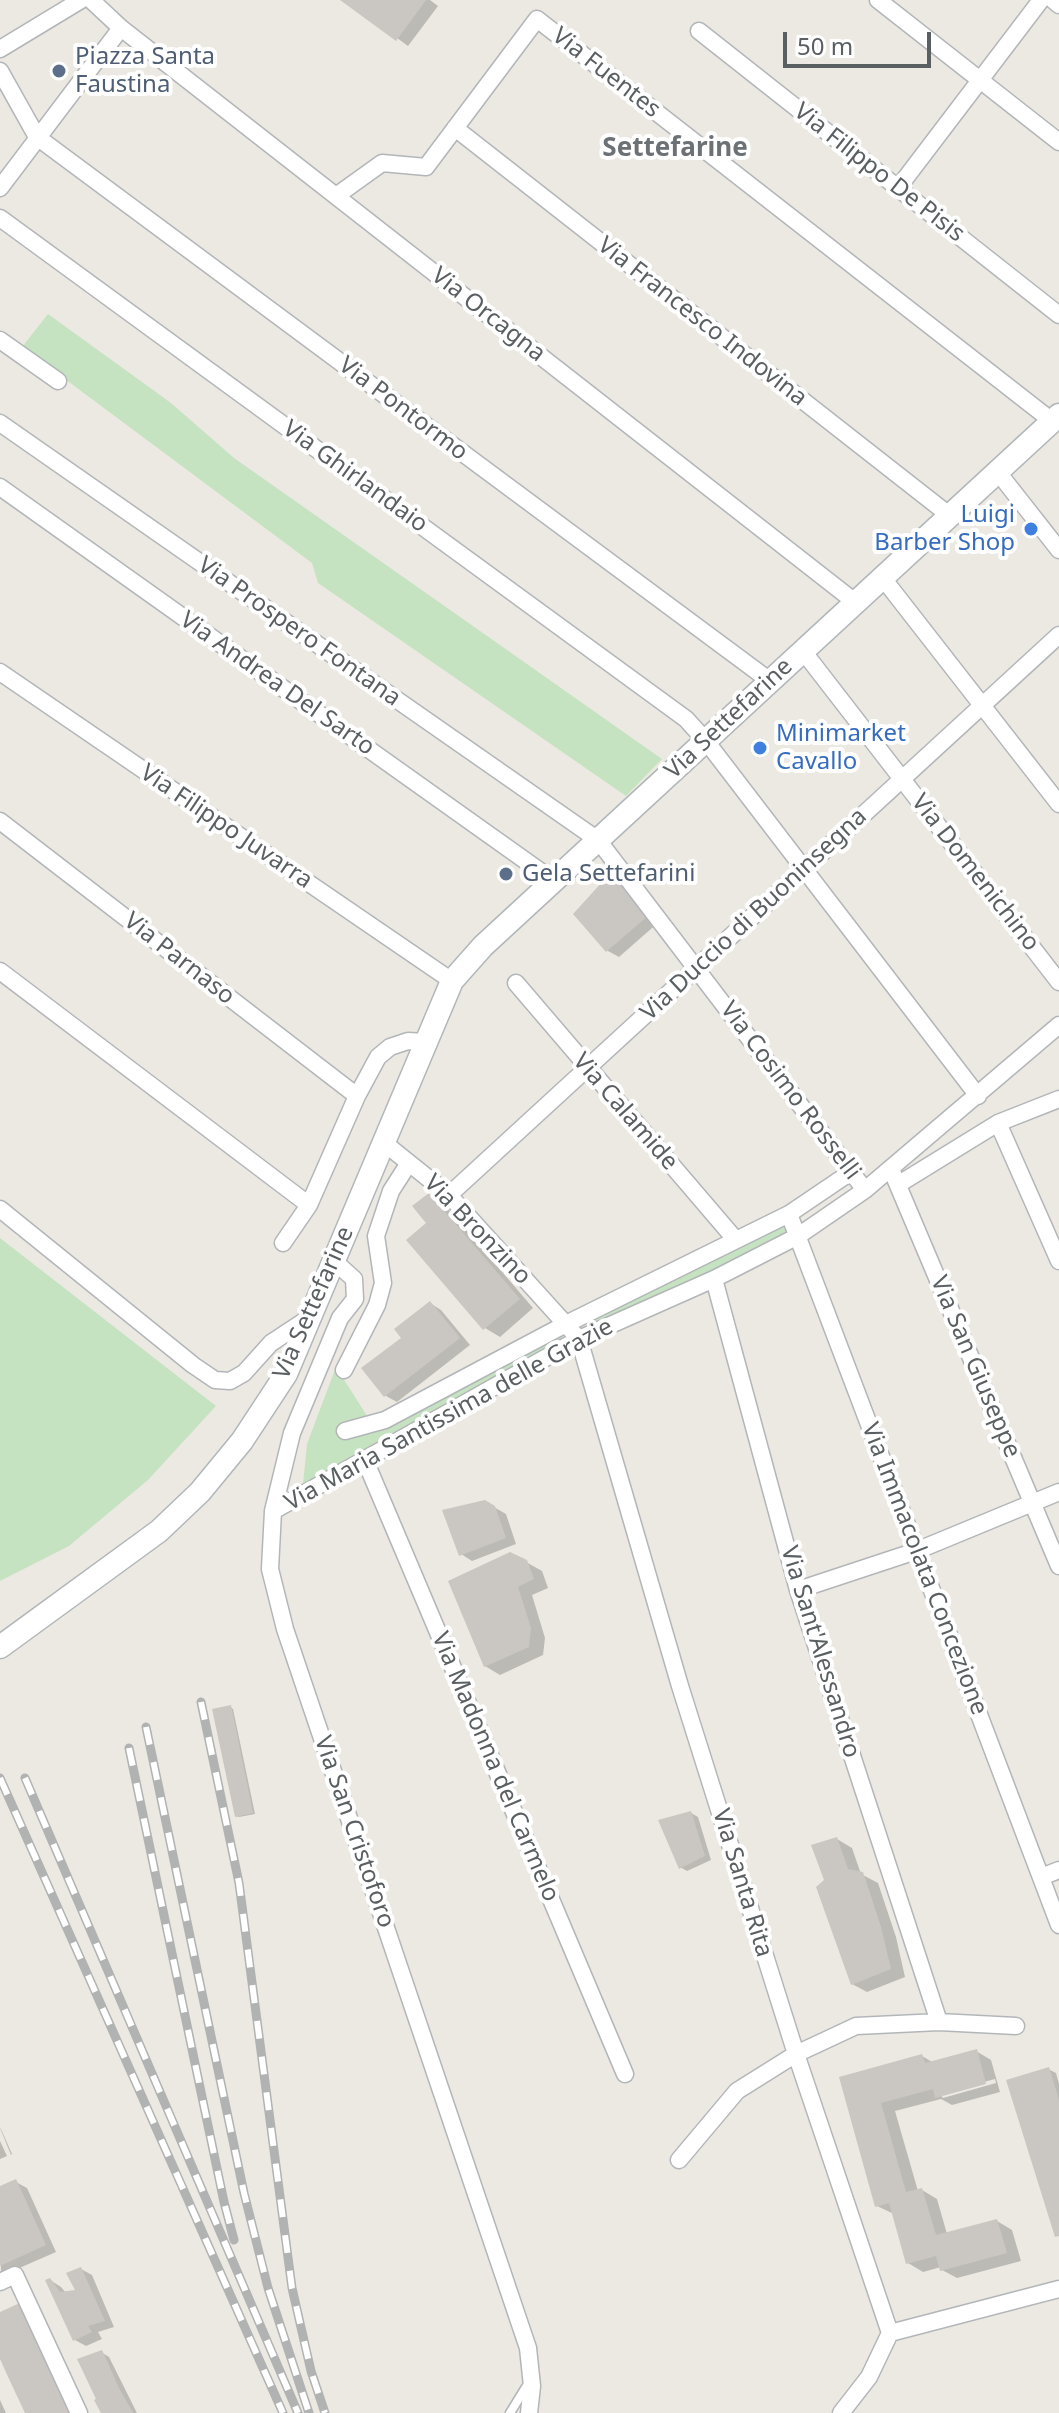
<!DOCTYPE html>
<style>
body{margin:0}
#map{position:relative;width:1059px;height:2413px;overflow:hidden;background:#ece9e2;font-family:"Noto Sans",sans-serif}
canvas{display:block}
.scale{position:absolute;left:783px;top:32px;width:148px;height:36px;box-sizing:border-box;border:4px solid #5a5f62;border-top:0;padding-left:10px;font-size:24px;line-height:28px;white-space:nowrap;color:#5a5f62;-webkit-text-stroke:6px #fff;paint-order:stroke}
</style>
<div id="map">
<canvas width="1059" height="2413"></canvas>
<div class="scale">50 m</div>
</div>
<script>
const ctx = document.querySelector('canvas').getContext('2d');
ctx.lineJoin = 'round';
function fillPath(path, color) {
  ctx.fillStyle = color;
  ctx.fill(path, 'evenodd');
}
function toPath(rows) {
  const path = new Path2D();
  for (const r of rows) {
    path.moveTo(r[0], r[1]);
    for (let i = 2; i < r.length; i += 2) path.lineTo(r[i], r[i + 1]);
  }
  return path;
}
function stroke(path, color, width, dash) {
  ctx.strokeStyle = color;
  ctx.lineWidth = width;
  ctx.lineCap = dash ? 'butt' : 'round';
  ctx.setLineDash(dash || []);
  ctx.stroke(path);
}
function write(font, color, halo, rows, align = 'center') {
  ctx.font = font + ' "Noto Sans",sans-serif';
  ctx.lineWidth = 8;
  ctx.setLineDash([]);
  ctx.textBaseline = 'middle';
  ctx.strokeStyle = halo;
  ctx.fillStyle = color;
  for (const [text, x, y, turn = 0] of rows) {
    ctx.save();
    ctx.translate(x, y);
    ctx.rotate((+turn || 0) * Math.PI / 180);
    ctx.textAlign = isNaN(turn) ? turn : align;
    if (halo) ctx.strokeText(text, 0, 0);
    ctx.fillText(text, 0, 0);
    ctx.restore();
  }
}
const green = toPath([
 [48,314,171,403,234,458,662,759,626,796,318,583,312,563,22,347],
 [783,1224,789,1235,594,1326,590,1316],
 [0,1238,216,1406,148,1480,69,1546,0,1581],
 [559,1333,565,1341,303,1484,307,1444,336,1367,376,1430]
]);
const shadow = toPath([
 [345,0,430,0,438,6,408,46],
 [625,879,660,921,619,957,608,951,576,914],
 [429,1195,444,1204,533,1308,500,1337,485,1328,429,1223],
 [430,1303,441,1310,470,1345,397,1402,386,1396,364,1369,403,1338],
 [485,1502,506,1514,516,1544,472,1561,461,1554],
 [526,1562,542,1571,548,1588,532,1595,545,1638,543,1655,500,1675,485,1666],
 [230,1707,233,1709,255,1814,239,1817,236,1816],
 [691,1813,698,1817,711,1860,687,1871,680,1867],
 [837,1839,852,1848,861,1874,878,1883,896,1937,905,1977,867,1992,852,1984,826,1881],
 [976,2051,991,2060,1000,2092,952,2105,941,2099,895,2111,918,2191,922,2190,937,2199,947,2234,997,2221,1012,2230,1021,2261,957,2278,942,2270,941,2267,923,2272,908,2263,894,2214,877,2206,841,2079,922,2056,934,2063],
 [995,2079,996,2083,943,2098,940,2094],
 [1048,2069,1056,2073,1059,2084,1059,2236,1057,2235],
 [0,2128,1,2129,12,2154,11,2155],
 [0,2141,7,2156,0,2159],
 [16,2182,27,2188,56,2252,1,2276,0,2188],
 [81,2269,92,2275,114,2327,98,2332,102,2339,86,2346,75,2340,50,2280,61,2287,66,2293,78,2292],
 [101,2352,109,2357,137,2413,103,2413],
 [0,2400,6,2413,0,2413]
]);
const building = toPath([
 [340,0,426,0,396,41],
 [613,870,650,914,606,952,573,914],
 [429,1193,520,1299,483,1330,406,1240,426,1223,412,1206],
 [430,1301,460,1338,384,1397,361,1368,401,1338,394,1329],
 [485,1500,495,1506,506,1538,459,1556,442,1510],
 [510,1552,527,1560,534,1579,518,1587,531,1628,529,1647,484,1667,448,1581],
 [231,1705,253,1813,235,1817,212,1709],
 [691,1811,705,1856,679,1869,658,1820],
 [837,1837,848,1869,863,1872,881,1927,891,1969,851,1985,816,1887,824,1880,811,1845],
 [977,2049,986,2084,935,2098,933,2089,881,2103,906,2192,922,2188,936,2235,997,2219,1007,2253,940,2271,936,2256,906,2264,889,2203,875,2207,839,2077,922,2054,925,2063],
 [1049,2067,1059,2100,1059,2236,1055,2237,1006,2080],
 [16,2179,46,2245,0,2266,0,2186],
 [81,2267,105,2321,88,2326,92,2332,73,2341,45,2280,50,2278,60,2292,75,2290,66,2273],
 [22,2302,72,2413,25,2413,9,2379,0,2359,0,2312],
 [102,2350,119,2388,133,2413,101,2413,94,2400,96,2399,77,2359]
]);
const lane = toPath([
 [510,2413,526,2387]
]);
const street = toPath([
 [91,0,121,28,855,602],
 [878,0,1059,142],
 [1053,0,1059,5],
 [699,31,1059,315],
 [0,49,81,0],
 [0,71,37,137,770,681],
 [455,128,949,515],
 [0,188,121,28],
 [898,188,1041,0],
 [336,196,382,163,426,167,537,19,1052,421],
 [0,218,686,719,706,741,978,1096],
 [0,340,58,381],
 [0,423,598,840,865,1190],
 [997,471,1059,550],
 [0,487,554,881],
 [882,577,1059,804],
 [803,651,1059,982],
 [0,672,452,981],
 [0,821,357,1096],
 [0,971,309,1205],
 [516,983,735,1239],
 [998,1123,1059,1261],
 [383,1142,449,1195,579,1339,680,1686,796,2054,890,2333,869,2377,841,2413],
 [891,1169,1059,1566],
 [899,1184,998,1123,1059,1099],
 [449,1195,1059,635],
 [0,1209,193,1365,215,1380,230,1381,244,1373,271,1343,309,1318],
 [789,1214,1059,1925],
 [283,1243,309,1205,357,1096,378,1057,390,1047,408,1041,425,1042],
 [334,1261,354,1279,355,1299,340,1318,292,1433,273,1511,270,1569,285,1629,528,2348,532,2386,529,2413],
 [714,1279,798,1590,939,2022],
 [344,1370,377,1305,383,1283,376,1236,391,1191,409,1163],
 [345,1431,385,1420,566,1324,789,1214,851,1172],
 [365,1460,625,2074],
 [273,1511,579,1339,714,1279,798,1236,865,1190,1059,1025],
 [798,1590,916,1551,1059,1492],
 [1041,1877,1059,1870],
 [679,2160,737,2091,796,2054,856,2026,939,2022,1016,2026],
 [0,2282,15,2275,79,2413],
 [890,2333,1059,2289]
]);
const secondary = toPath([
 [0,1647,159,1531,200,1492,242,1441,286,1374,452,981,483,946,598,840,1059,415]
]);
const rail = toPath([
 [201,1702,239,1883,292,2288,311,2371,325,2413],
 [146,1727,244,2193,268,2288,309,2413],
 [129,1748,224,2202,234,2240],
 [0,1778,283,2413],
 [25,1778,298,2413]
]);
const markers = [
 [59,71,8,"#5c6f8a"],
 [1031,529,8,"#3f7fe0"],
 [760,748,8,"#3f7fe0"],
 [506,874,8,"#5c6f8a"]
];
const serviceNames = [
 ["Piazza Santa",75,57],
 ["Faustina",75,85],
 ["Gela Settefarini",522,874]
];
const streetNames = [
 ["Via Fuentes",606,73,38],
 ["Via Filippo De Pisis",879,173,38],
 ["Via Orcagna",488,315,38],
 ["Via Francesco Indovina",702,322,38],
 ["Via Pontormo",403,409,37],
 ["Via Ghirlandaio",355,477,36],
 ["Via Prospero Fontana",299,632,35],
 ["Via Andrea Del Sarto",277,684,35],
 ["Via Settefarine",729,719,-43],
 ["Via Filippo Juvarra",226,827,34],
 ["Via Domenichino",975,873,52],
 ["Via Duccio di Buoninsegna",754,915,-43],
 ["Via Parnaso",179,959,38],
 ["Via Cosimo Rosselli",790,1091,53],
 ["Via Calamide",625,1112,49],
 ["Via Bronzino",477,1230,46],
 ["Via Settefarine",314,1303,-66],
 ["Via San Giuseppe",975,1367,67],
 ["Via Maria Santissima delle Grazie",449,1415,-29],
 ["Via Immacolata Concezione",924,1569,69],
 ["Via Sant'Alessandro",820,1652,73],
 ["Via Madonna del Carmelo",495,1767,67],
 ["Via San Cristoforo",354,1832,71],
 ["Via Santa Rita",742,1883,73]
];
const shopNames = [
 ["Luigi",1015,515],
 ["Barber Shop",1015,543],
 ["Minimarket",776,734,"left"],
 ["Cavallo",776,762,"left"]
];
const neighbourhoodNames = [
 ["Settefarine",675,149]
];
fillPath(green, '#c5e3c0');
fillPath(shadow, '#0003');
fillPath(building, '#cac6c1');
stroke(lane, '#b3b6b9', 11);
stroke(street, '#b3b6b9', 19);
stroke(secondary, '#b1b6b9', 25);
stroke(lane, '#fff', 8);
stroke(street, '#fff', 16);
stroke(secondary, '#fff', 22);
stroke(rail, '#b1b2b2', 9);
stroke(rail, '#fff', 6, [18]);
for (const [x, y, r, color] of markers) {
  const dot = new Path2D();
  dot.arc(x, y, r, 0, 2 * Math.PI);
  ctx.fillStyle = color;
  ctx.fill(dot);
  stroke(dot, '#fff', 3);
}
write('24px', '#4e5e75', '#fff', serviceNames, 'left');
write('24px', '#5a5f62', '#fff', streetNames);
write('24px', '#366cbe', '#fff', shopNames, 'right');
write('bold 26px', '#6b7174', '#fff', neighbourhoodNames);
</script>
